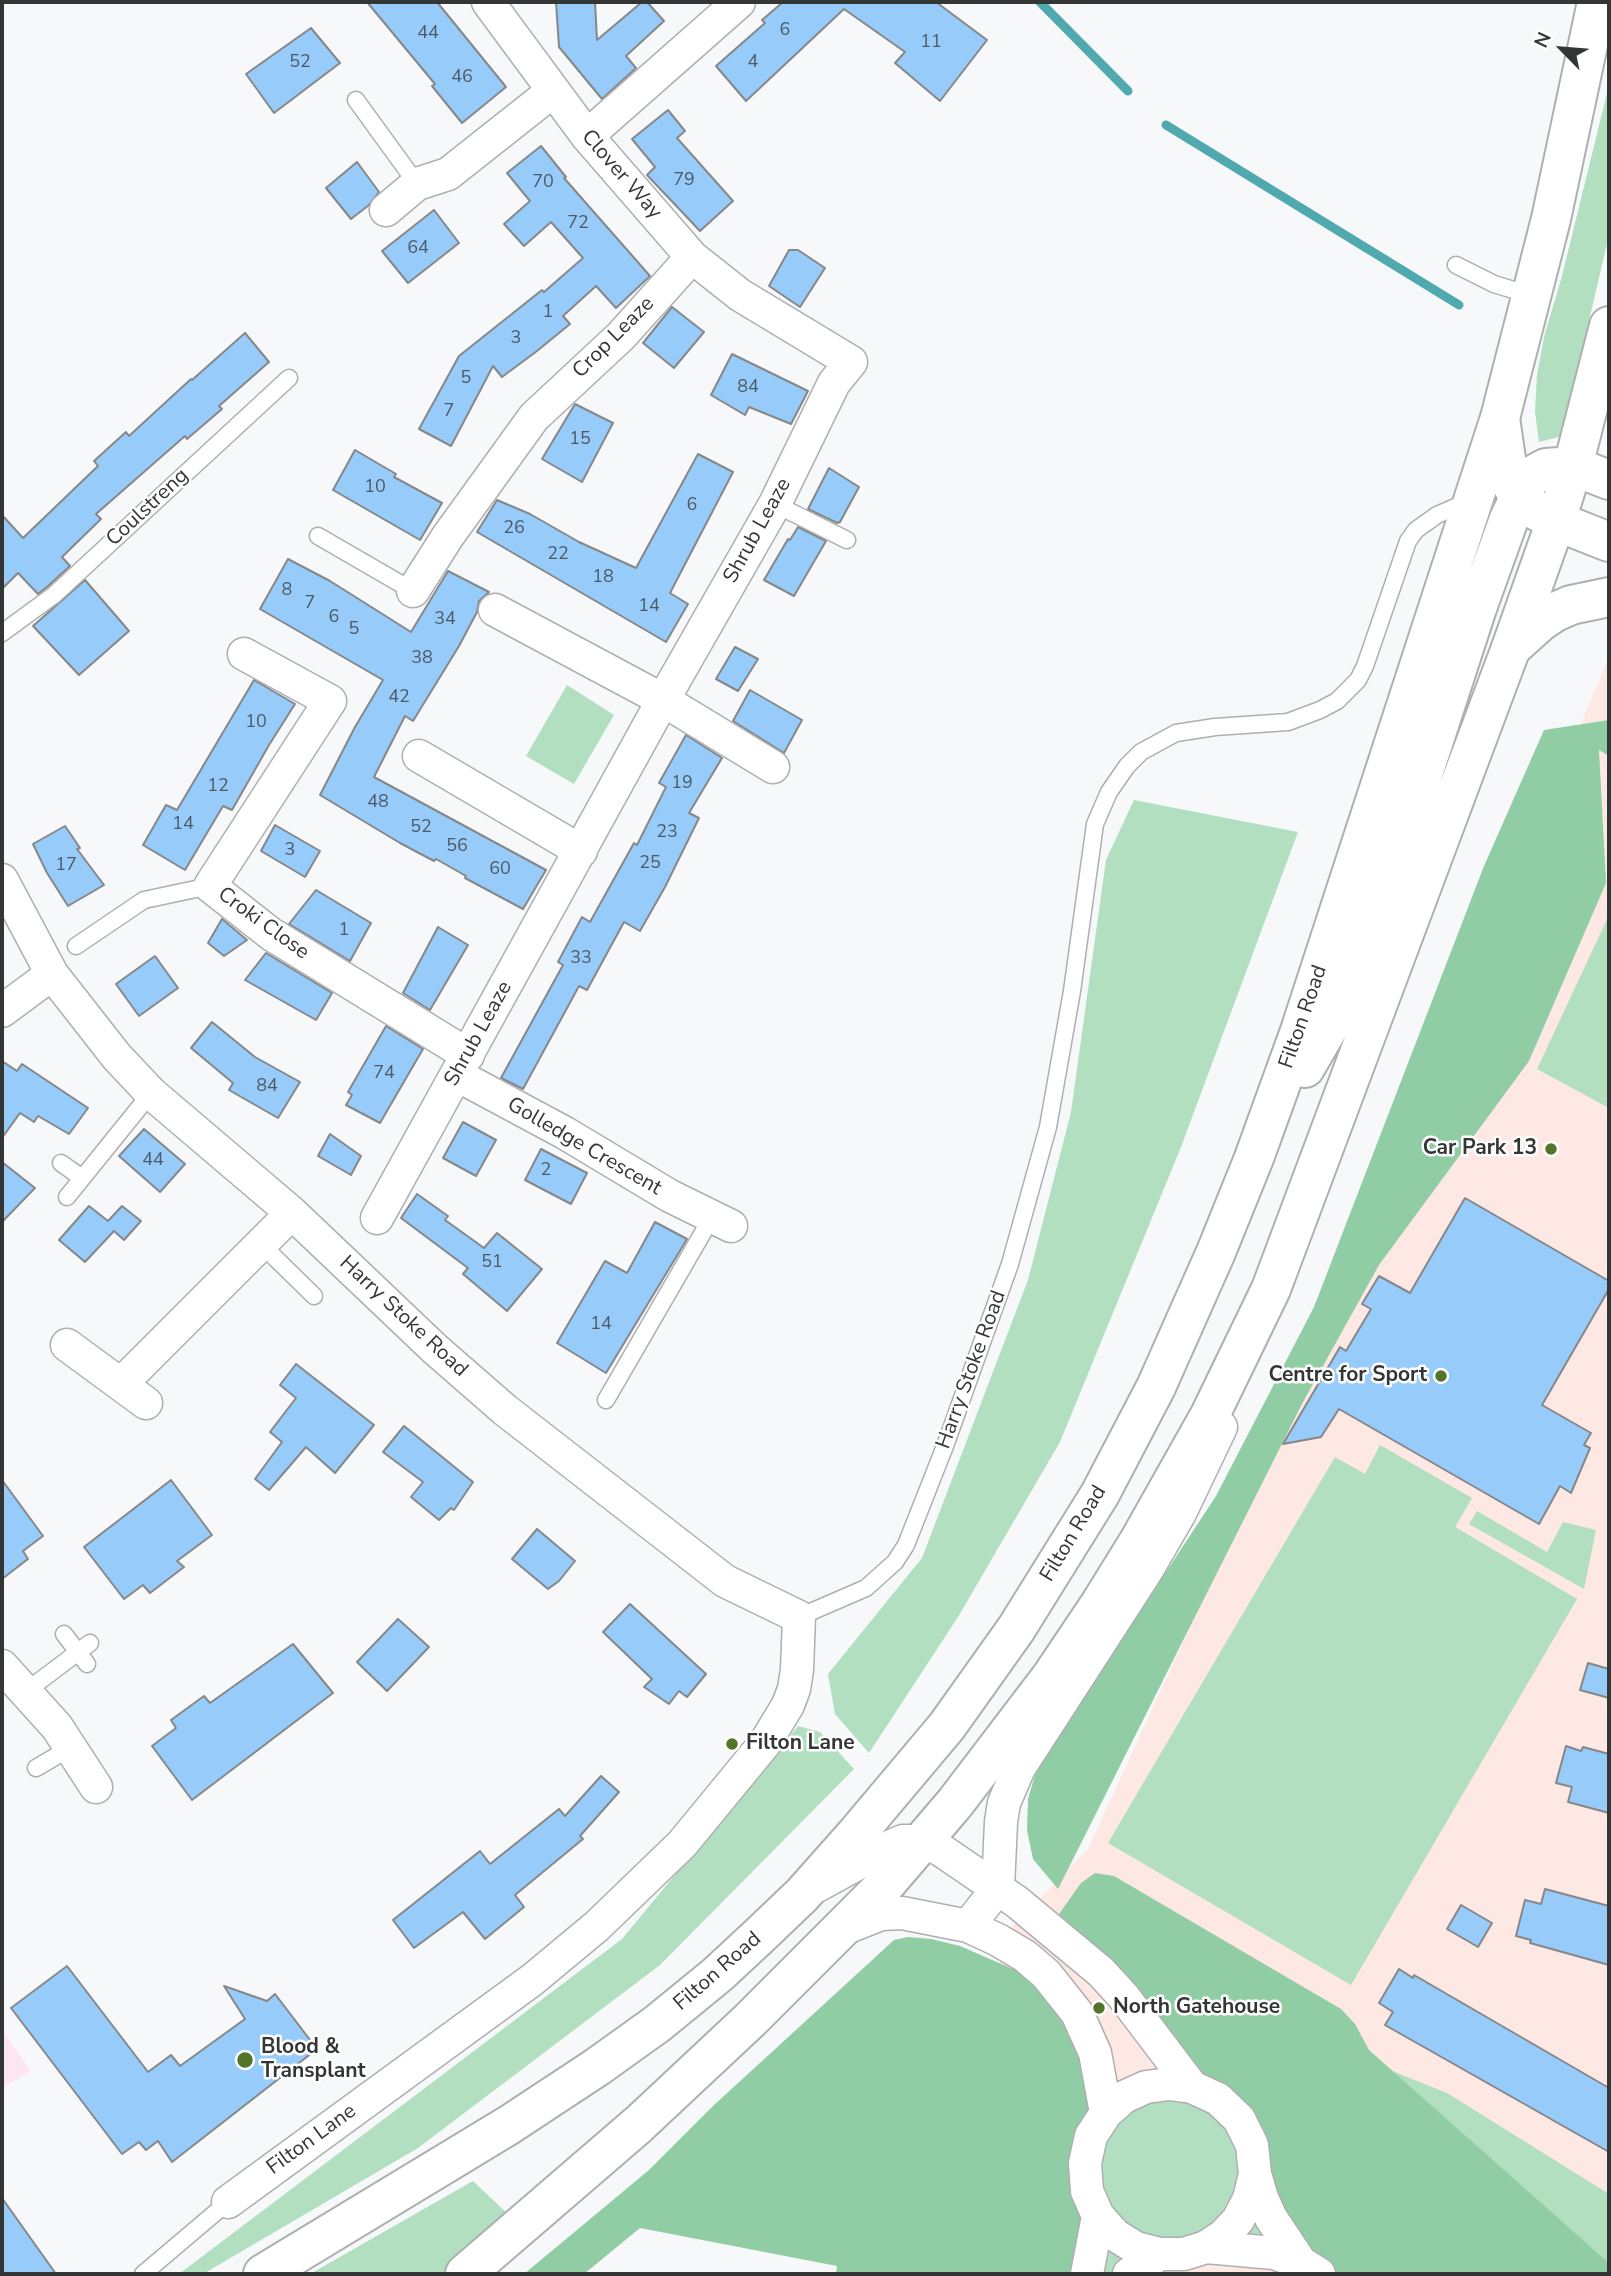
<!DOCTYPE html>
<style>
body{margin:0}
#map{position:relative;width:1611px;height:2276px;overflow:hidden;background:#f6f8fa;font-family:"Nunito Sans",sans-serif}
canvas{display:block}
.frame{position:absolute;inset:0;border:4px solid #343535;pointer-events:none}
.north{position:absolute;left:1527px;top:14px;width:70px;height:70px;-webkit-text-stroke:5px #fff;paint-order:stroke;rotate:295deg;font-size:19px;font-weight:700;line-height:28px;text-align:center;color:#343535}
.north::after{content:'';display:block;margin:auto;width:24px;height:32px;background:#343535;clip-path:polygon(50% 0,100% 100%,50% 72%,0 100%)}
</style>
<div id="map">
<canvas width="1611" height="2276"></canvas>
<div class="frame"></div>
<div class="north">N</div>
</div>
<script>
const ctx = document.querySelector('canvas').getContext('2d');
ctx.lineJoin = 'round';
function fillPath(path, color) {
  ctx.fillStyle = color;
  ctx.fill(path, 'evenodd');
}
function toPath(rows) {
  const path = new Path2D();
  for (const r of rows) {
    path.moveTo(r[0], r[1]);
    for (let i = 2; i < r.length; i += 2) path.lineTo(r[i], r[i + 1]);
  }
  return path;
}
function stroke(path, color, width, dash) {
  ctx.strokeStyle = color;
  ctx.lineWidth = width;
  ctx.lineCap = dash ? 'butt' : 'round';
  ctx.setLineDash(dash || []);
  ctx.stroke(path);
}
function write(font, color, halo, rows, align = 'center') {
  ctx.font = font + ' "Nunito Sans",sans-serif';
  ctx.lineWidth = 5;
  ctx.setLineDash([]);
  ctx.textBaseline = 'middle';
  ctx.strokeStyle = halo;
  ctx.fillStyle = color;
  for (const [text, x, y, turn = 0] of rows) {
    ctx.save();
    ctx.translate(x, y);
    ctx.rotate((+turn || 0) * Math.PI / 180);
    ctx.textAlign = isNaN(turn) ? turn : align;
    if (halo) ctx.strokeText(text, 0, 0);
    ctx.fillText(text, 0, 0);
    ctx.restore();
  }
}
const commercial = toPath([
 [2,2030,31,2071,2,2088]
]);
const education = toPath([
 [1609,657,1609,2274,836,2274,986,1997,1013,1926,1088,1849,1294,1400]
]);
const green = toPath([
 [1609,85,1609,235,1562,436,1539,442,1535,412,1537,375,1544,337,1562,276],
 [567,685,614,715,574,784,526,756],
 [1134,800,1298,832,1181,1147,1060,1442,958,1617,869,1753,835,1714,828,1674,922,1558,1028,1280,1071,1112,1106,860],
 [1609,915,1609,1108,1537,1069],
 [1380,1445,1472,1498,1455,1527,1577,1599,1351,1985,1108,1843,1335,1457,1365,1474],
 [1477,1511,1547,1552,1563,1522,1596,1530,1584,1589,1469,1524],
 [798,1726,820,1732,854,1769,660,1965,418,2148,203,2274,179,2274,622,1939],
 [1392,2071,1447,2093,1609,2194,1609,2263],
 [1124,2097,1218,2099,1274,2253,1129,2274,1087,2274,1091,2136],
 [473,2181,512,2218,444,2274,310,2274]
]);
const forest = toPath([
 [1609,720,1609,756,1599,750,1606,883,1529,1061,1379,1265,1303,1402,1058,1889,1033,1859,1027,1830,1028,1799,1037,1768,1216,1496,1314,1307,1484,866,1544,730],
 [1095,1873,1114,1876,1341,2009,1355,2024,1369,2050,1609,2263,1609,2274,1319,2274,1301,2263,1252,2145,1049,1928,1081,1883],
 [908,1937,931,1939,960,1946,1013,1969,1025,1956,1095,2053,1087,2274,836,2274,837,2266,640,2228,584,2274,524,2274,649,2170,713,2106,894,1940]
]);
const stream = toPath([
 [1040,2,1128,91],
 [1166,125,1459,305]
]);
const building = toPath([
 [367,2,437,2,506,87,462,123,432,86,435,84,367,2],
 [556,2,595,2,597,40,642,2,647,2,664,21,626,56,636,68,602,99,559,47,556,2],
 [783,2,936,2,987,40,940,101,895,63,905,52,844,9,746,101,716,66,765,23,762,20,783,2],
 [311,28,340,63,274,113,246,74,311,28],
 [668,110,685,131,677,138,733,201,700,231,647,175,655,167,632,139,668,110],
 [541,146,566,177,564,178,650,276,616,308,596,286,563,316,570,324,537,351,502,377,493,366,451,446,419,429,459,356,542,290,544,292,583,258,551,222,524,246,504,224,530,201,507,173,541,146],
 [357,162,379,192,369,205,351,219,326,188,357,162],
 [434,210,459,243,408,283,382,251,434,210],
 [789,250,798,250,825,268,800,307,769,286,789,250],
 [672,307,704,332,674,368,643,343,672,307],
 [245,333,269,362,219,406,222,409,187,439,185,436,96,514,101,519,62,557,70,566,47,587,38,594,18,573,2,589,2,515,23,538,98,466,94,461,126,432,129,436,191,379,192,380,245,333],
 [732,354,808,391,791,424,749,407,745,415,711,395,732,354],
 [575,404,613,423,582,482,542,459,575,404],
 [355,450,396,474,394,477,442,503,420,540,333,490,355,450],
 [698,454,733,472,670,593,688,604,666,642,477,532,497,500,530,514,579,542,636,568,698,454],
 [829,468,859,487,840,522,837,523,808,509,829,468],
 [798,527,826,541,794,596,764,580,788,539,790,540,798,527],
 [288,559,330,581,411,632,448,571,489,592,479,601,477,612,459,646,413,721,405,716,374,777,546,870,523,909,465,878,466,876,436,859,434,861,400,843,320,795,355,727,383,680,260,609,288,559],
 [85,580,129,631,79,675,33,626,85,580],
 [735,647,758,659,738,691,716,679,735,647],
 [254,680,295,704,269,745,232,810,223,806,185,870,143,845,166,805,177,810,254,680],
 [750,690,802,720,784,753,733,721,750,690],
 [686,735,722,758,689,813,699,818,665,887,640,931,624,922,587,990,579,986,523,1089,501,1078,563,965,558,962,582,917,590,922,634,843,637,845,666,787,659,783,686,735],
 [275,825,320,851,305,877,261,851,275,825],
 [65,826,80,848,77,849,104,885,68,906,47,873,33,844,65,826],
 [316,890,371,923,350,961,289,924,316,890],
 [222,919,247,940,224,956,208,943,222,919],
 [438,927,468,945,430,1010,403,993,438,927],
 [266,953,332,993,316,1020,245,980,266,953],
 [155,956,178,988,139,1016,116,984,155,956],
 [212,1022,255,1057,300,1082,278,1118,229,1090,233,1083,191,1048,212,1022],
 [386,1026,423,1049,380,1123,346,1105,352,1095,348,1092,386,1026],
 [2,1061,17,1071,22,1064,88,1108,69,1134,38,1116,34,1122,20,1113,2,1138,2,1061],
 [463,1122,496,1140,476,1176,443,1158,463,1122],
 [144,1129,185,1164,160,1192,119,1156,144,1129],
 [330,1134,361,1156,351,1175,318,1156,330,1134],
 [541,1149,587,1173,571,1204,525,1180,541,1149],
 [2,1162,35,1188,2,1222,2,1162],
 [417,1194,448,1216,445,1220,484,1248,497,1233,542,1269,507,1311,463,1274,468,1268,401,1218,417,1194],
 [1465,1198,1609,1281,1609,1289,1542,1405,1591,1433,1584,1445,1590,1448,1571,1493,1560,1486,1539,1524,1339,1409,1321,1437,1283,1444,1340,1347,1346,1351,1371,1309,1362,1304,1379,1276,1410,1293,1465,1198],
 [89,1206,108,1221,122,1206,141,1221,124,1240,114,1231,85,1262,59,1240,89,1206],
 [655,1222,687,1239,606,1373,557,1343,605,1261,627,1273,655,1222],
 [296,1364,374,1425,335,1473,306,1447,269,1490,255,1479,282,1442,270,1432,296,1398,280,1385,296,1364],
 [404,1426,473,1482,454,1510,451,1508,439,1520,411,1497,423,1482,383,1452,404,1426],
 [2,1480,43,1536,23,1551,28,1559,2,1579,2,1480],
 [171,1480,212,1535,177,1561,184,1567,150,1593,143,1585,124,1599,84,1547,171,1480],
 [537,1529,575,1561,559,1581,548,1589,512,1559,537,1529],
 [630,1604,706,1674,687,1697,679,1691,669,1704,644,1687,652,1679,603,1632,630,1604],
 [398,1619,429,1647,387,1691,357,1662,398,1619],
 [293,1644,333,1693,192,1800,152,1746,176,1728,171,1720,204,1696,210,1703,293,1644],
 [1588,1663,1609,1669,1609,1698,1580,1690,1588,1663],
 [1566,1746,1581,1751,1583,1747,1609,1754,1609,1813,1568,1802,1572,1787,1556,1783,1566,1746],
 [601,1776,619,1792,580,1836,583,1839,515,1895,524,1907,485,1939,463,1912,414,1948,393,1920,480,1851,490,1864,559,1809,565,1816,601,1776],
 [1545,1889,1609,1906,1609,1965,1530,1943,1531,1940,1516,1936,1525,1900,1541,1904,1545,1889],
 [1461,1905,1492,1923,1478,1947,1447,1929,1461,1905],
 [67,1966,148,2072,171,2055,180,2066,245,2019,224,1986,267,2001,275,1994,317,2049,172,2162,158,2141,146,2150,139,2142,122,2154,11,2008,67,1966],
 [1399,1969,1413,1978,1414,1975,1609,2088,1609,2152,1385,2025,1393,2012,1379,2003,1399,1969],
 [2,2198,56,2274,2,2274,2,2198]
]);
const service = toPath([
 [356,100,417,184],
 [1456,265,1494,284,1533,296],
 [775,504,847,540],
 [318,536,413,591],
 [2,633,54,595,289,378],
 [76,946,144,900,210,886],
 [61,1163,82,1178],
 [67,1197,151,1093],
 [261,1244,314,1296],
 [606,1400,712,1217],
 [799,1617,866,1588,895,1562,906,1545,945,1446,1010,1264,1048,1127,1072,991,1095,824,1109,792,1127,766,1141,752,1176,733,1215,727,1288,722,1320,710,1337,701,1358,680,1365,666,1408,541,1416,530,1437,515,1469,501],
 [64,1634,87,1664],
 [25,1692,90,1643],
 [36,1768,70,1748],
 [143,2274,228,2202]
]);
const minor = toPath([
 [488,2,587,136,692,257,740,295,851,362,834,383,775,504,663,700,495,610],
 [587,136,739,2],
 [386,210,417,184,448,174,553,91],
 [413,591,448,536,534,417,621,336,692,257],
 [244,654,330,701,210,886,271,934,468,1055],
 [419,756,581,851],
 [2,880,52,974,117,1057,151,1093,292,1213,435,1349,505,1410,725,1581,799,1617,797,1670,794,1689,788,1705,765,1743,682,1844,597,1926,532,1980,228,2202],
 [2,1011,52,974],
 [457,1075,565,1133,670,1196,731,1226],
 [377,1218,663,700,773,767],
 [67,1345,146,1403],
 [121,1384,292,1213],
 [2,1666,57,1727,96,1787],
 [817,1886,882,1850,903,1841,924,1841,941,1850,1017,1902,1101,1972,1123,1996,1192,2087],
 [968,1926,998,1888,1001,1822,1004,1803,1019,1768,1147,1570,1180,1513,1221,1427],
 [846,1928,881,1914,902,1913,968,1926,998,1940,1025,1956,1046,1974,1077,2013,1095,2053,1106,2113],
 [1255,2174,1249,2199,1238,2220,1223,2236,1206,2247,1184,2254,1160,2254,1136,2248,1115,2235,1098,2216,1087,2191,1085,2163,1091,2136,1106,2113,1124,2097,1146,2087,1169,2084,1192,2087,1218,2099,1239,2119,1252,2145,1255,2174,1262,2198,1271,2218,1301,2263],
 [1206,2247,1274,2253,1301,2263,1319,2274],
 [1087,2274,1098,2216],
 [1129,2274,1160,2254]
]);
const tertiary = toPath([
 [1500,418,1506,459,1513,487,1519,496,1535,510,1556,521,1609,542],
 [1573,466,1609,480],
 [1511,648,1540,622,1555,612,1571,605,1609,597]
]);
const primary = toPath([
 [1305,1068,1330,1025,1388,882,1477,608,1509,519,1526,483,1535,474,1546,468,1573,466],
 [263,2274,509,2125,597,2067,657,2024,717,1975,759,1936,802,1895,857,1833,947,1726,1016,1629,1100,1494,1156,1387,1216,1252,1254,1158,1300,1031,1500,418,1551,219,1597,2],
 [465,2274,639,2124,750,2020,884,1886,955,1803,1051,1677,1100,1604,1139,1541,1210,1415,1271,1289,1511,648,1556,521,1573,466,1609,326]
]);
const markers = [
 [1551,1149,7,"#53742b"],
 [1441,1376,7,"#53742b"],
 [732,1744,7,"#53742b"],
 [1099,2008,7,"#53742b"],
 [245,2060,9,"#53742b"]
];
const numberNames = [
 ["6",785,31],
 ["44",428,34],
 ["11",931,43],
 ["52",300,63],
 ["4",753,63],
 ["46",462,78],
 ["79",684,181],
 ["70",543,183],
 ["72",578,224],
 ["64",418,249],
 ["1",548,313],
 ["3",516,339],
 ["5",466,379],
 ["84",748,388],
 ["7",449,412],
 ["15",580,440],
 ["10",375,488],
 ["6",692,506],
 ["26",514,529],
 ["22",558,555],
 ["18",603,578],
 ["8",287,591],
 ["7",310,604],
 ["14",649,607],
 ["6",334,618],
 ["34",445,620],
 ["5",354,630],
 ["38",422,659],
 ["42",399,698],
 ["10",256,723],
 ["19",682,784],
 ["12",218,787],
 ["48",378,803],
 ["14",183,825],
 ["52",421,828],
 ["23",667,833],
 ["56",457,847],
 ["3",290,851],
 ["25",650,864],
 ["17",66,866],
 ["60",500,870],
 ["1",344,931],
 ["33",581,959],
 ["74",384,1074],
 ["84",267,1087],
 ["44",153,1161],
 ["2",546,1171],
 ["51",492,1263],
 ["14",601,1325]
];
const streetNames = [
 ["Clover Way",621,175,49],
 ["Crop Leaze",614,338,-45],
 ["Coulstreng",148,508,-43],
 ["Shrub Leaze",758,531,-61],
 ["Croki Close",263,924,36],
 ["Filton Road",1304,1017,-71],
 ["Shrub Leaze",479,1034,-61],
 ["Golledge Crescent",584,1147,30],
 ["Harry Stoke Road",403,1317,43],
 ["Harry Stoke Road",972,1370,-70],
 ["Filton Road",1074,1534,-59],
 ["Filton Road",718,1972,-41],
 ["Filton Lane",312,2140,-36]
];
const poiNames = [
 ["Car Park 13",1537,1149,"right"],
 ["Centre for Sport",1427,1376,"right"],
 ["Filton Lane",746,1744],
 ["North Gatehouse",1113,2008],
 ["Blood &",261,2048],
 ["Transplant",261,2072]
];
fillPath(commercial, '#fee6f1');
fillPath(education, '#fde8e4');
fillPath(green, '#b1dfbf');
fillPath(forest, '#91cda4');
stroke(stream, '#51a9b0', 9);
fillPath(building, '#97cbf9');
stroke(building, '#868789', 2);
stroke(service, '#adafb0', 19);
stroke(minor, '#adafb0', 35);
stroke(tertiary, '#adafb0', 42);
stroke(primary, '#adafb0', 42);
stroke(service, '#fff', 16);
stroke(minor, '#fff', 32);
stroke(tertiary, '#fff', 38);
stroke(primary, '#fff', 38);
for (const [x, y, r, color] of markers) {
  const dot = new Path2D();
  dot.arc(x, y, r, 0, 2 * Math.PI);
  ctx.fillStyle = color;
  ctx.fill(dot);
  stroke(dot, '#fff', 2.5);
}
write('18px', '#4d5a66', null, numberNames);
write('21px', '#343535', '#fff', streetNames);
write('bold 21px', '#343535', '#fff', poiNames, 'left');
</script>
